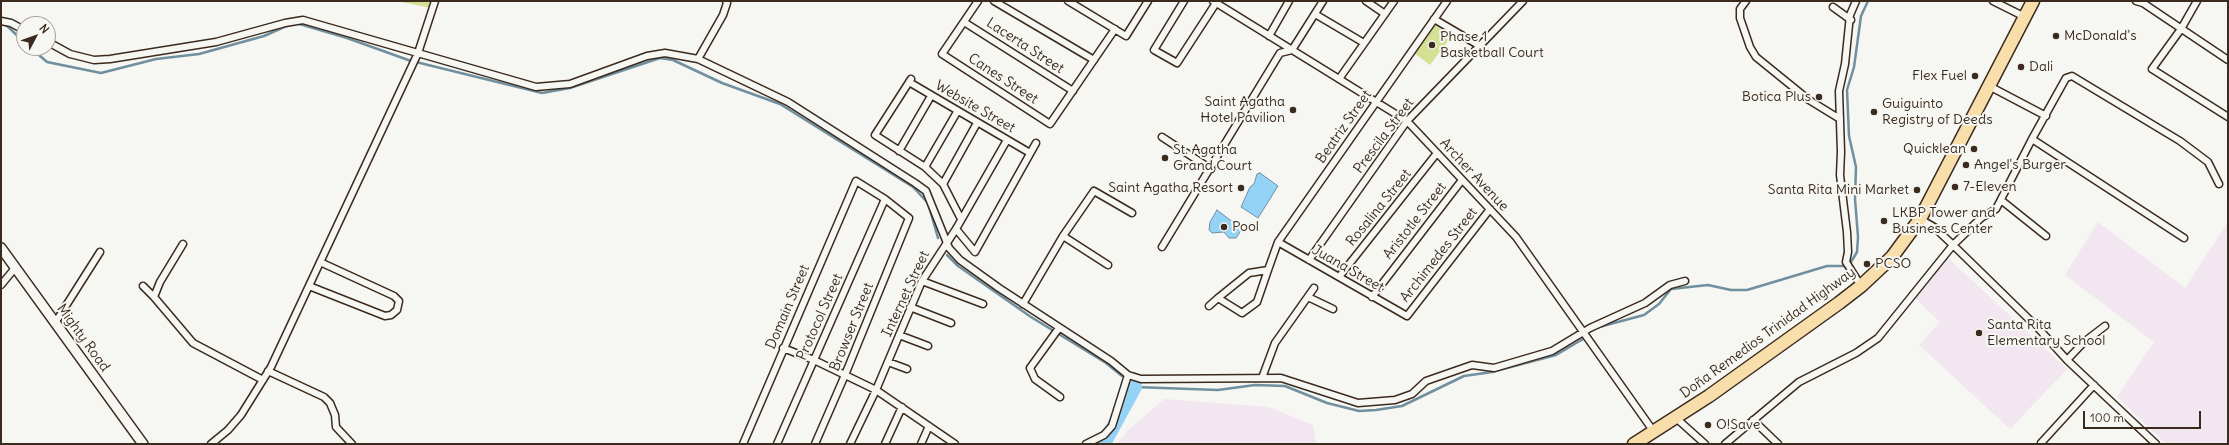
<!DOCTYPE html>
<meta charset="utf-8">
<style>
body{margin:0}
#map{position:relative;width:2229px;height:445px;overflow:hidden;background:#f6f6f2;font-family:Delius,sans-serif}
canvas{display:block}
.frame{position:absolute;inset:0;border:2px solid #3b2a1e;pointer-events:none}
.north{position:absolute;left:16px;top:16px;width:40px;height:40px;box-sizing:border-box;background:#f6f6f2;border:1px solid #aba49d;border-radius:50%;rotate:49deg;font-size:11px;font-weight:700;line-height:16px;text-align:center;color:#3b2a1e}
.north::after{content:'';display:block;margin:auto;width:14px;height:18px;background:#3b2a1e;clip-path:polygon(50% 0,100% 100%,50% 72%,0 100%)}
.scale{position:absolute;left:2083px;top:411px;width:118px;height:18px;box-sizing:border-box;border:2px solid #3b2a1e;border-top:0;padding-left:5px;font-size:12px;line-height:14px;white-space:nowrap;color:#3b2a1e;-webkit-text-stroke:3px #f6f6f2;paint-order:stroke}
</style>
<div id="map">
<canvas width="2229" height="445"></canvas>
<div class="frame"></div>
<div class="north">N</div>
<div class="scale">100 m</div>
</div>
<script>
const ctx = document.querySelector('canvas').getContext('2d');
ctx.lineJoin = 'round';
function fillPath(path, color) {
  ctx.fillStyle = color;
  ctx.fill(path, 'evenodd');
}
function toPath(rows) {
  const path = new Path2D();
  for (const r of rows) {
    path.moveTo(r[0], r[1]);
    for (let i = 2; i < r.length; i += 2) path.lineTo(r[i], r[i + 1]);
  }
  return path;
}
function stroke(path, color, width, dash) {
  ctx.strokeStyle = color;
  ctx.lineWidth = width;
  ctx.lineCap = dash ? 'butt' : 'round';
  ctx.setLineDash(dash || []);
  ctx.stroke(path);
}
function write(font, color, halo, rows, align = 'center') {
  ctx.font = font + ' Delius,sans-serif';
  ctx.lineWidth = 4;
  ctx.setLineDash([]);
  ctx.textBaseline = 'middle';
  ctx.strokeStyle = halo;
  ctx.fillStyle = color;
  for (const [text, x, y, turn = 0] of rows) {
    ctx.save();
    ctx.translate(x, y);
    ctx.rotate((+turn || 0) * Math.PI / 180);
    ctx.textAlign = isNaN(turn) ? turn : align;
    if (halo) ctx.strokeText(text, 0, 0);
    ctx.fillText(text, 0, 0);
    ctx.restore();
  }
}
const built = toPath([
 [2098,222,2185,288,2228,222,2228,444,2166,444,2117,397,2154,342,2065,275],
 [1948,258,2067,369,2010,429,1919,345,1940,322,1915,298],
 [1164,399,1269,407,1313,425,1316,444,1117,444,1127,431]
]);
const green = toPath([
 [396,1,439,1,436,9],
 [1435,25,1451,37,1430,65,1414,53]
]);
const water = toPath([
 [1260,173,1278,186,1258,218,1241,207,1250,187,1254,184,1257,174,1260,173],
 [1217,210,1242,229,1236,238,1229,238,1224,232,1212,233,1209,230,1210,222,1217,210]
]);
const stream = toPath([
 [4,23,24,42],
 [296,23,347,38,411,61],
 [31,48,47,62,101,73,156,59,199,54,264,36,291,24],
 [416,62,542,93,570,88,660,58,673,60,722,83,780,104,913,187,928,203,938,238],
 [947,255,958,266,1031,317,1106,363,1122,376],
 [1599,327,1644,315,1659,304,1671,289,1708,285,1731,290,1747,290,1827,266,1846,266,1851,262,1857,252,1858,237,1855,199,1856,167,1849,136,1847,90,1854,67,1861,16,1868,1],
 [1130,383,1135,387,1218,390,1255,385,1285,386,1327,403,1359,411,1376,410,1402,406,1464,376,1492,372,1556,355,1583,339]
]);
const river = toPath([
 [1098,444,1106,440,1135,387]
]);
const street = toPath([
 [978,1,942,54,1050,124,1115,29],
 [994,1,1094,60],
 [1068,1,1126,36,1148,1],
 [1184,1,1154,50,1177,63,1216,3],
 [1213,1,1407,121,1516,237,1654,432],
 [1366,1,1385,14],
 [1746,1,1740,9,1740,18,1750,47,1756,57,1809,100,1840,119],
 [1856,1,1850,15,1845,64,1839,91,1841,152,1840,175,1847,232,1848,252,1846,262,1861,286],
 [1993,1,2025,17],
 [2136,1,2143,3,2228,60],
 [2197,1,2181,29,2152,69,2228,117],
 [1833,7,1851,20],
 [1315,14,1364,43],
 [1434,19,1480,46],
 [1,21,11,23,24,30],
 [964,22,1073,91],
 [1269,36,1289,1],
 [48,42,70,54,94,60,110,59,216,42,285,23,303,20,536,87,570,84,647,56,665,53,698,59,788,102,915,183,926,191,949,248,960,260,999,288,1111,361,1128,375,1141,379,1281,378,1358,403,1395,400,1412,394,1426,381,1472,365,1494,368,1552,351,1590,328,1645,303,1670,285,1685,281],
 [698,59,723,15,727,3,726,1],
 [911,79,875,135,925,167,943,184,961,219],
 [1339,79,1394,1],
 [909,82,1030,153],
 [1989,86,2046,116],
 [1162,137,1211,169],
 [2032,139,2184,238],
 [899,151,931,96],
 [925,167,957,112],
 [943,184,977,123],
 [2001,200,2046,236],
 [1920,219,1934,227,1953,245,2038,328,2067,360,2156,444],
 [956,229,975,252,1036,143],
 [1063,236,1094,191,1132,213],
 [1278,242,1407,316,1490,209],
 [183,244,160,282,154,297,193,343,263,380],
 [1162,247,1280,53,1292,50,1323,1],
 [1309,260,1407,121,1523,1],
 [1268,270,1278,242,1447,1],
 [1339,277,1437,153],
 [922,281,983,304],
 [1,285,15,268],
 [143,286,154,297],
 [309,286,385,316,391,315,397,310,399,301,394,296,320,262],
 [1308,297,1333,309],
 [1372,297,1462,180],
 [1023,304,1063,236,1108,265],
 [1209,306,1218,298,1249,273,1268,270,1257,302,1242,313,1218,298],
 [910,307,951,323],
 [55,323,100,252],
 [1059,328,1030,368,1035,379,1060,397],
 [899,335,928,346],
 [783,348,814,360,876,390,955,444],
 [2067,360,2084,342,2105,326],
 [888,362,907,369],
 [268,371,324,397,330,403,335,415,336,427,352,444],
 [1262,378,1275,343,1314,288],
 [1676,418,1705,444],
 [1753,420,1778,444],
 [2041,443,2094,385],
 [211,444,228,430,241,415,271,367,418,53,435,1],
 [743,444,856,181,885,199,909,218,845,375,815,444],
 [777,444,885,199],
 [850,444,876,390,922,281,956,229,1007,140],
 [885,444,902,407],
 [921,444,929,426],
 [1086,444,1104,435,1112,426,1128,375],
 [1725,444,1799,382,1856,353,1878,338,1953,245,1981,218,1996,209,2032,139,2066,78,2072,76,2180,141,2208,162,2219,184]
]);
const secondary = toPath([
 [1,248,143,444]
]);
const highway = toPath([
 [1634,444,1709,396,1839,303,1861,286,1892,257,1920,219,2033,1]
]);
const markers = [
 [2056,36,4,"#3b2a1e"],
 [1432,45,4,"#3b2a1e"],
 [2021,67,4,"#3b2a1e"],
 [1975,76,4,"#3b2a1e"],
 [1819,97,4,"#3b2a1e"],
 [1293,110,4,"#3b2a1e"],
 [1874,112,4,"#3b2a1e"],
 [1974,149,4,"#3b2a1e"],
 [1165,158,4,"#3b2a1e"],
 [1966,165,4,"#3b2a1e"],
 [1955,187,4,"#3b2a1e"],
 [1241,188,4,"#3b2a1e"],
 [1917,190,4,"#3b2a1e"],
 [1884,221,4,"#3b2a1e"],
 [1224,227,4,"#3b2a1e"],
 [1867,264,4,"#3b2a1e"],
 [1979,333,4,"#3b2a1e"],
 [1708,425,4,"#3b2a1e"]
];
const poiNames = [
 ["McDonald's",2064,36],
 ["Phase 1",1440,37],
 ["Basketball Court",1440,53],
 ["Dali",2029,67],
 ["Flex Fuel",1967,76,"right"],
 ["Botica Plus",1811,97,"right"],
 ["Saint Agatha",1285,102,"right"],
 ["Hotel Pavilion",1285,118,"right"],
 ["Guiguinto",1882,104],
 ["Registry of Deeds",1882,120],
 ["Quicklean",1966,149,"right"],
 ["St. Agatha",1173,150],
 ["Grand Court",1173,166],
 ["Angel's Burger",1974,165],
 ["7-Eleven",1963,187],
 ["Saint Agatha Resort",1233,188,"right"],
 ["Santa Rita Mini Market",1909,190,"right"],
 ["LKBP Tower and",1892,213],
 ["Business Center",1892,229],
 ["Pool",1232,227],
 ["PCSO",1875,264],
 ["Santa Rita",1987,325],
 ["Elementary School",1987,341],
 ["O!Save",1716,425]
];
const streetNames = [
 ["Lacerta Street",1025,46,33],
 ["Canes Street",1003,79,33],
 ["Website Street",975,107,30],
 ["Beatriz Street",1344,127,-55],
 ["Prescila Street",1384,136,-53],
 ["Archer Avenue",1474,175,47],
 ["Rosalina Street",1379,208,-51],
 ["Aristotle Street",1415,221,-52],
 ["Archimedes Street",1439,255,-52],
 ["Juana Street",1348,269,30],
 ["Internet Street",906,294,-65],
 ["Domain Street",788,307,-67],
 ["Protocol Street",820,317,-66],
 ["Browser Street",852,327,-68],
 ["Doña Remedios Trinidad Highway",1768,333,-36],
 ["Mighty Road",83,338,54]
];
fillPath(built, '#f2e6f0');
fillPath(green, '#d4e194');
fillPath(water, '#94d3f5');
stroke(water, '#708f9f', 1);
stroke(stream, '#708f9f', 2.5);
stroke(river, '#94d3f5', 14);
stroke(street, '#3b2a1e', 9);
stroke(secondary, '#3b2a1e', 12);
stroke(highway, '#3b2a1e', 15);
stroke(street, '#f6f6f2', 6);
stroke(secondary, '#f6f6f2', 9);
stroke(highway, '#f8deab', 12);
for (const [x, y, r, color] of markers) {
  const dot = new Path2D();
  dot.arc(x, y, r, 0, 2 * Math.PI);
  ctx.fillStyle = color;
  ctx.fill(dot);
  stroke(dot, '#f6f6f2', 1.5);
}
write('14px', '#3b2a1e', '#f6f6f2', poiNames, 'left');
write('14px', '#3b2a1e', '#f6f6f2', streetNames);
</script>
